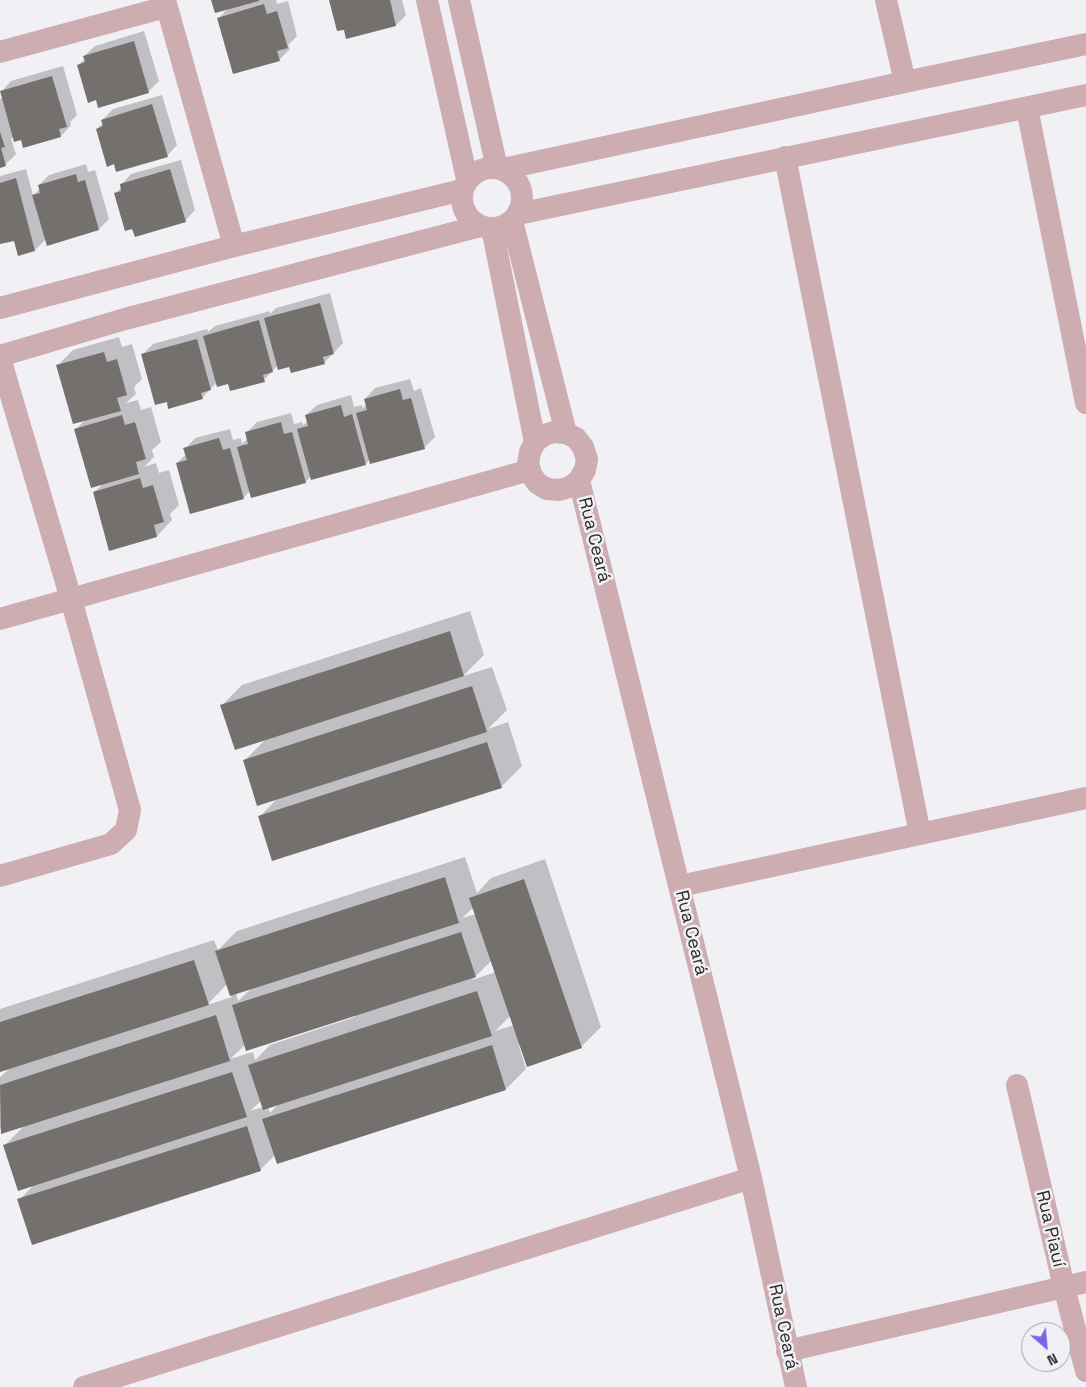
<!DOCTYPE html>
<meta charset="utf-8">
<style>
body{margin:0}
#map{position:relative;width:1086px;height:1387px;overflow:hidden;background:#f1f1f5;font-family:"Space Grotesk",sans-serif}
canvas{display:block}
.north{position:absolute;left:1021px;top:1322px;width:50px;height:50px;box-sizing:border-box;background:#f1f1f5;border:1px solid #a2a2a5;border-radius:50%;rotate:153deg;font-size:14px;font-weight:700;line-height:20px;text-align:center;color:#2b2b2d}
.north::after{content:'';display:block;margin:auto;width:18px;height:22px;background:#7967e2;clip-path:polygon(50% 0,100% 100%,50% 72%,0 100%)}
</style>
<div id="map">
<canvas width="1086" height="1387"></canvas>
<div class="north">N</div>
</div>
<script>
const ctx = document.querySelector('canvas').getContext('2d');
ctx.lineJoin = 'round';
function fillPath(path, color) {
  ctx.fillStyle = color;
  ctx.fill(path, 'evenodd');
}
function toPath(rows) {
  const path = new Path2D();
  for (const r of rows) {
    if (r.length === 3) {
      path.moveTo(r[0] + r[2], r[1]);
      path.arc(r[0], r[1], r[2], 0, 2 * Math.PI);
      continue;
    }
    path.moveTo(r[0], r[1]);
    for (let i = 2; i < r.length; i += 2) path.lineTo(r[i], r[i + 1]);
  }
  return path;
}
function stroke(path, color, width, dash) {
  ctx.strokeStyle = color;
  ctx.lineWidth = width;
  ctx.lineCap = dash ? 'butt' : 'round';
  ctx.setLineDash(dash || []);
  ctx.stroke(path);
}
function write(font, color, halo, rows, align = 'center') {
  ctx.font = font + ' "Space Grotesk",sans-serif';
  ctx.lineWidth = 5;
  ctx.setLineDash([]);
  ctx.textBaseline = 'middle';
  ctx.strokeStyle = halo;
  ctx.fillStyle = color;
  for (const [text, x, y, turn = 0] of rows) {
    ctx.save();
    ctx.translate(x, y);
    ctx.rotate((+turn || 0) * Math.PI / 180);
    ctx.textAlign = isNaN(turn) ? turn : align;
    if (halo) ctx.strokeText(text, 0, 0);
    ctx.fillText(text, 0, 0);
    ctx.restore();
  }
}
const shadow = toPath([
 [212,0,276,0,277,4,288,1,297,36,288,45,290,49,279,60,219,18,228,8],
 [331,0,402,0,406,15,396,25,345,28],
 [144,31,159,81,148,92,96,99,78,65,85,59,84,56,95,46],
 [63,66,77,115,70,122,71,125,61,136,24,146,21,139,14,136,11,139,16,154,5,165,0,166,0,99,3,98,1,92,11,81],
 [162,95,177,145,167,156,115,163,97,129,103,123,102,120,113,109],
 [181,160,195,210,185,221,133,227,115,194,122,187,121,185,131,174],
 [86,164,88,172,95,170,109,219,99,229,46,239,35,250,19,254,15,239,0,243,0,176,26,169,33,195,40,189,39,185,49,175],
 [330,293,343,343,324,363,278,365,264,380,217,382,202,398,167,401,143,354,153,344,207,329,208,332,215,326,270,311,270,314,276,308],
 [119,337,122,347,132,344,142,379,134,387,136,394,126,403,138,400,141,410,151,407,161,442,152,450,154,457,144,467,156,463,159,473,169,470,179,505,170,514,172,520,157,536,94,492,104,483,76,429,86,419,57,366,73,350],
 [410,379,414,391,421,388,435,437,424,448,370,459,366,464,312,476,305,482,251,490,244,497,191,512,177,463,186,454,185,449,195,438,230,429,233,440,241,438,242,444,248,438,246,433,257,422,291,413,294,424,302,422,303,425,308,421,306,415,317,405,351,395,354,407,362,405,363,408,366,405,365,399,375,388],
 [470,611,484,655,463,676,492,667,507,710,488,729,508,722,522,766,501,787,259,817,278,798,244,761,266,739,222,705,242,685],
 [465,857,477,893,491,878,545,859,601,1027,581,1047,519,1046,526,1069,506,1089,275,1155,260,1170,19,1200,35,1184,5,1145,25,1125,2,1133,0,1128,0,1077,10,1068,0,1071,0,1009,214,940,218,950,237,931],
 [474,907,476,914,462,918],
 [492,960,496,972,472,980],
 [227,984,232,997,207,1005],
 [252,988,238,1001,236,993],
 [355,1015,355,1017,270,1045,255,1060,253,1052,230,1059,246,1044],
 [511,1015,514,1025,495,1031],
 [261,1101,263,1107,250,1111],
 [279,1103,270,1113,268,1107]
]);
const building = toPath([
 [211,0,259,0,259,1,215,13],
 [329,0,390,0,396,26,346,39,344,30,337,31],
 [264,4,267,14,277,11,288,48,277,51,280,61,233,74,217,18],
 [134,41,149,93,98,108,96,100,88,103,77,65,85,62,83,56],
 [52,76,67,127,59,129,61,137,23,148,21,140,14,142,0,91],
 [152,104,168,157,116,172,114,164,107,167,96,129,103,126,101,120],
 [0,132,5,147,1,148,6,166,0,168],
 [170,169,186,222,135,237,132,229,125,231,114,193,121,191,120,184],
 [76,174,78,182,85,180,99,230,47,246,32,195,40,193,38,185],
 [16,178,35,251,18,256,14,241,0,244,0,183],
 [320,303,334,354,323,357,325,364,291,373,289,367,278,370,264,318],
 [259,320,273,372,263,375,265,382,230,391,228,384,217,387,203,336],
 [197,339,211,390,201,393,203,399,168,409,167,402,155,405,141,354],
 [104,352,107,362,117,359,127,395,117,398,121,411,73,424,56,365],
 [400,389,403,400,411,398,425,449,370,464,356,413,367,410,364,399],
 [341,405,344,417,352,414,366,465,311,480,297,429,308,426,305,415],
 [122,415,125,425,135,422,146,459,136,462,139,474,91,488,74,429],
 [281,422,284,434,292,432,306,483,251,498,237,447,248,444,245,432],
 [219,438,223,450,230,448,244,499,190,514,176,463,187,460,183,448],
 [140,478,143,488,153,485,164,522,154,525,157,537,109,551,93,492],
 [450,631,464,676,235,750,220,705],
 [472,686,487,732,257,806,243,760],
 [487,742,502,788,272,861,258,816],
 [445,877,459,923,230,996,215,951],
 [524,879,582,1048,527,1067,469,898],
 [461,932,476,977,246,1051,232,1005],
 [194,960,209,1005,0,1072,0,1022],
 [477,991,492,1036,263,1110,248,1065],
 [216,1015,230,1061,1,1134,0,1085],
 [492,1045,506,1090,277,1164,262,1119],
 [232,1072,247,1117,18,1191,3,1145],
 [247,1126,261,1171,32,1245,17,1199]
]);
const street = toPath([
 [165,0,234,246],
 [427,0,467,179],
 [459,0,497,168],
 [886,0,905,82],
 [0,52,166,7],
 [1027,108,1086,403],
 [785,157,920,834],
 [492,198,30],
 [503,169,905,82,1086,44],
 [518,214,1086,95],
 [512,221,566,433,576,438,583,447,587,459,585,470,579,480,570,487,559,490,547,489,537,483,531,474,528,463,530,452,535,442,544,435,554,432,566,433],
 [492,228,535,442],
 [0,308,234,246,462,190],
 [0,356,125,319,480,226],
 [0,358,71,599,130,810,126,830,111,844,0,876],
 [579,480,751,1178,796,1387],
 [0,619,530,470],
 [680,886,1086,798],
 [1017,1085,1064,1287,1086,1371],
 [787,1351,1086,1282],
 [84,1387,751,1178]
]);
const streetNames = [
 ["Rua Ceará",594,540,76],
 ["Rua Ceará",691,933,76],
 ["Rua Piauí",1050,1229,77],
 ["Rua Ceará",783,1327,78]
];
fillPath(shadow, '#0003');
fillPath(building, '#73706e');
stroke(street, '#cdacb2', 22);
write('18px', '#2b2b2d', '#f1f1f5', streetNames);
</script>
